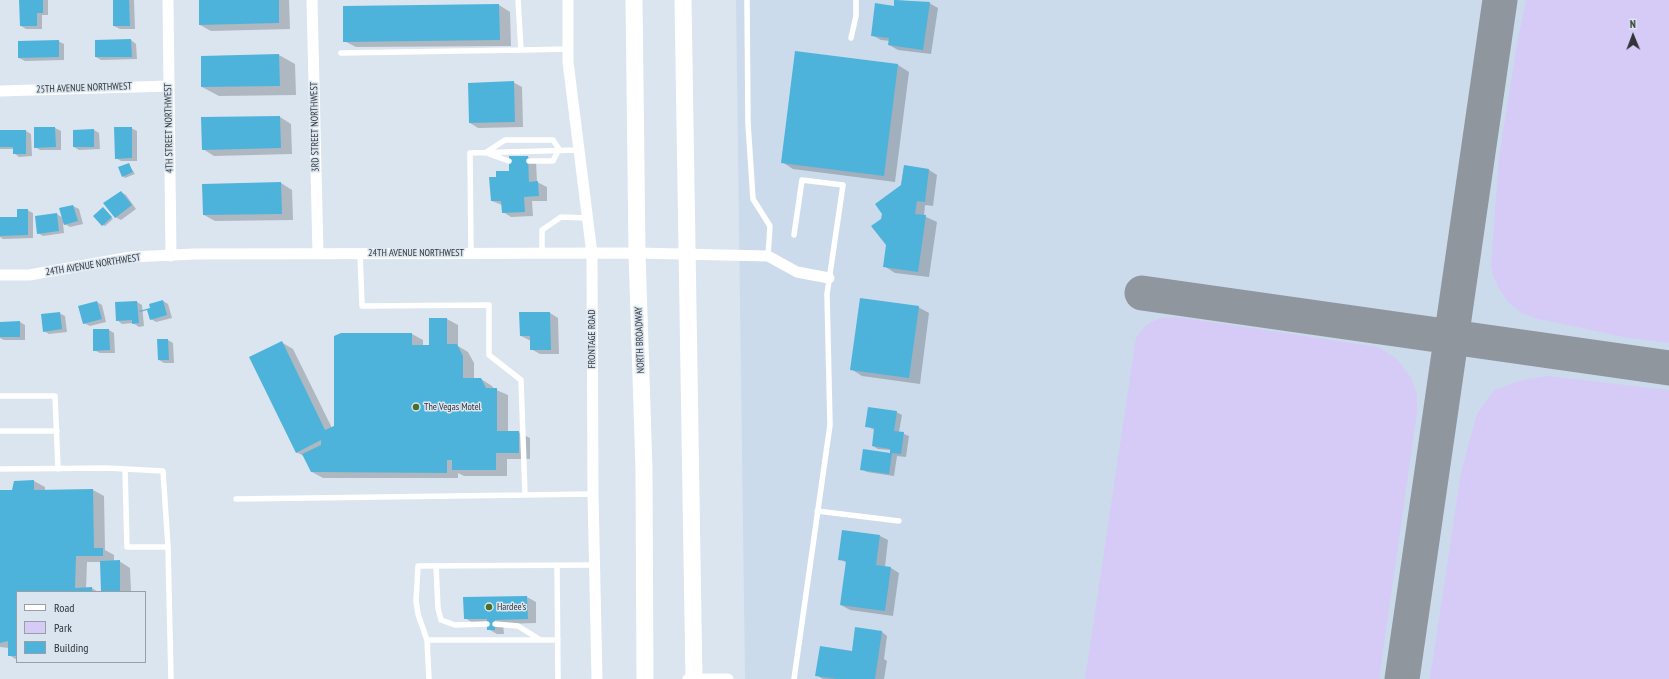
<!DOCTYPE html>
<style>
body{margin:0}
#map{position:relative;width:1669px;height:679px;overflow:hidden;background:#dbe5f0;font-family:"PT Sans Narrow",sans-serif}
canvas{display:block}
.legend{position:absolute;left:16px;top:591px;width:130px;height:72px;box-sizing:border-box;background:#dbe5f0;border:1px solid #979fa7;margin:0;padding:5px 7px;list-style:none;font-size:12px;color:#313539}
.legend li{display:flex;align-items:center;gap:8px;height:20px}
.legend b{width:20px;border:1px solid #979fa7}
.north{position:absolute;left:1613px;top:16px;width:40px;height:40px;-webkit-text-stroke:3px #dbe5f0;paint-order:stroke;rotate:359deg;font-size:11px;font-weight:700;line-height:16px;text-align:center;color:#313539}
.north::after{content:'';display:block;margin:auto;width:14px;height:18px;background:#313539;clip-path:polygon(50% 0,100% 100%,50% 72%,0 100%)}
</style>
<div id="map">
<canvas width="1669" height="679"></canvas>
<ul class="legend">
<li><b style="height:5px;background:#fff"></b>Road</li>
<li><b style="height:11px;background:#d6caf6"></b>Park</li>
<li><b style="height:11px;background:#4db3db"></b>Building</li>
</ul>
<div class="north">N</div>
</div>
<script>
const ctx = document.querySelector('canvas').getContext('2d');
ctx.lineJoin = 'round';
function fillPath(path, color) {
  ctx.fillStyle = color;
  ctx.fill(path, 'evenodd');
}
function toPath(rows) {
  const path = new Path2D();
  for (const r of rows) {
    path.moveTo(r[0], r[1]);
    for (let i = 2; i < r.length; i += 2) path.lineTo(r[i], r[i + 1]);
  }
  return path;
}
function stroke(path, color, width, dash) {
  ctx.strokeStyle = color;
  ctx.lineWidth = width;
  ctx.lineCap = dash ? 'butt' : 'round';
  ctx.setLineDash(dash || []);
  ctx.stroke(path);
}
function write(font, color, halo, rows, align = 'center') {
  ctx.font = font + ' "PT Sans Narrow",sans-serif';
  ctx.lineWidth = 3;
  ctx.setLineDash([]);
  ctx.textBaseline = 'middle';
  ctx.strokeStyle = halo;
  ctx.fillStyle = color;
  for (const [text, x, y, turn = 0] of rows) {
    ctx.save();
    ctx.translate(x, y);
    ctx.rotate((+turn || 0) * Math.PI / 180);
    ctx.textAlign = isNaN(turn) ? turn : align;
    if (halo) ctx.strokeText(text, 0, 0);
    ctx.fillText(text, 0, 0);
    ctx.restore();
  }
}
const built = toPath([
 [736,0,1669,0,1669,679,745,679]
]);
const green = toPath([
 [1526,0,1669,0,1669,343,1629,338,1534,318,1522,313,1509,303,1499,289,1493,275,1491,266,1499,158,1516,50],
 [1177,317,1378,347,1397,359,1411,378,1417,395,1417,412,1379,679,1085,679,1136,338,1146,325,1160,318],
 [1548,376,1669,390,1669,679,1430,679,1461,472,1477,414,1494,390,1522,380]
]);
const shadow = toPath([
 [20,0,48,0,48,15,42,15,42,29,26,29,21,26],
 [114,0,134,0,135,29,120,29,114,26],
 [200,0,289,0,290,29,211,31,200,25],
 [895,0,929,3,938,8,931,54,898,50,889,45,890,41,881,40,872,35,894,7],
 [499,5,510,12,511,46,356,47,344,41,344,7],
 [131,40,136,44,137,59,101,60,96,57],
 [58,41,64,44,64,60,25,61,19,58],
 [796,52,898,65,909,72,895,182,793,169,782,162],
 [279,55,295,64,296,95,219,96,202,87],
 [513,82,522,87,523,127,478,128,470,123],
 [280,117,291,124,292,154,214,156,203,149],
 [35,128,55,128,61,131,61,150,40,150,35,147],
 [131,128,137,131,137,161,121,161,116,158],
 [94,130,99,133,100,149,79,150,74,147],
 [0,131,26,131,31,134,32,156,19,157,14,153,14,149,0,149],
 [510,157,528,157,536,162,537,182,547,187,547,201,532,201,533,216,511,217,503,212,502,205,492,201,497,178,510,172],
 [128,164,135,174,125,178,123,176],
 [904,167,929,170,937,175,933,206,925,205,924,216,937,222,929,277,895,273,884,266,887,245,882,219,901,186],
 [281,183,292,190,293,220,215,221,204,215],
 [121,192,126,195,136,209,121,220,115,217],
 [73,206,79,209,83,224,70,227,63,223,64,233,43,236,38,233,57,214,63,218,60,209],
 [27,210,33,213,33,238,3,239,0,237,0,218,18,218],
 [105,210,113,219,105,226,103,225],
 [163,301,168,304,172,318,156,322,151,319],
 [97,302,102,305,106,322,90,326,84,323],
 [137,302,142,305,144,326,139,327,133,323,122,324,117,320],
 [918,307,929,313,920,384,862,376,851,369],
 [59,313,65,316,67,332,49,334,44,331],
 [550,313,558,318,559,354,540,354,531,349,531,341,521,336],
 [430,319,447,319,458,325,458,346,468,352,474,363,474,379,481,379,492,386,494,389,508,395,508,432,518,432,530,438,530,459,507,459,507,476,464,476,458,473,458,478,323,478,312,472,304,456,296,452,281,342,293,349,332,428,335,427,412,334,423,340,423,346,430,346],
 [20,322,25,325,25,340,4,340,0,338,0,323],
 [109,330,114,333,115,353,100,353,94,350],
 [168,340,173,343,174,363,164,363,159,360],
 [896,412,902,415,899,432,909,436,906,457,897,456,894,476,867,472,861,469,890,454,891,450,878,449,873,446,875,430,866,426],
 [34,481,45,487,45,491,93,490,104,496,105,550,114,555,114,562,119,561,130,568,131,592,102,592,101,562,87,562,86,589,92,588,98,592,17,592,17,660,9,655,9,648,0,647,0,491,13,491],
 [880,536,888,540,885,567,891,568,899,573,893,616,850,610,841,605,847,563,840,559],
 [527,597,536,602,536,623,503,624,504,634,497,634,488,629,488,623,473,623,465,618,464,598],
 [856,628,882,632,887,636,884,659,887,661,884,679,823,679,816,675,857,653]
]);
const taxiway = toPath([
 [1142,293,1669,368],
 [1402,679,1500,0]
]);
const building = toPath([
 [19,0,43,0,43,13,37,13,37,26,20,26],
 [113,0,129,0,130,26,113,26],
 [199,0,279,0,279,23,199,25],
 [894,0,930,2,923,50,888,45,889,38,871,36,875,3,894,6],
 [499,4,500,40,343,42,343,6],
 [131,39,132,57,95,57,95,40],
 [59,40,59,57,18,58,18,41],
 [795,51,898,64,884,176,781,163],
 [279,54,280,86,201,87,201,56],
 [514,81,515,122,469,123,468,83],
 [280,116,281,148,202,150,201,117],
 [34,127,55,127,56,147,34,148],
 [114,127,132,127,132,158,115,159],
 [94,129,94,147,73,147,73,130],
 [0,130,26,130,26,154,13,154,13,147,0,147],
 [509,156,528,156,529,182,538,181,539,196,524,197,525,212,502,213,501,201,491,201,489,177,496,177,496,171,509,171],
 [129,163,133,172,122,177,118,167],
 [904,165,929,169,925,202,917,201,915,214,926,215,918,272,883,267,886,245,871,226,881,219,882,214,875,204,901,185],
 [281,182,282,214,203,215,202,184],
 [121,191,132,205,115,218,103,203],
 [73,205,78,221,64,225,59,208],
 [103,207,112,217,102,226,93,216],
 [17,209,28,209,28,235,0,236,0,217,17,217],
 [57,213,59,231,37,234,35,216],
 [860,298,919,306,909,378,850,370],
 [163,300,167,315,150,320,147,310,140,312,139,311,150,308,149,304],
 [97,301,102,319,83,324,78,306],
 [137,301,139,323,132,324,132,320,116,321,115,302],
 [60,312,62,329,43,332,41,314],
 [519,312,550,312,551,350,530,350,530,336,520,336],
 [429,318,447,318,447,344,457,344,463,356,463,378,481,378,486,388,497,388,497,431,519,431,519,453,496,453,496,470,452,470,452,460,447,460,447,473,311,472,302,454,321,445,321,440,296,453,249,357,282,341,325,430,334,426,334,336,341,333,412,333,412,345,429,345],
 [20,321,20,337,0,337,0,322],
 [93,329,109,329,110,350,93,351],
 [157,339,168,339,169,360,158,360],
 [868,407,897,411,894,431,904,432,901,454,892,453,889,474,860,470,863,449,890,453,890,449,872,446,874,428,865,427],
 [34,480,34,490,93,489,94,548,103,548,103,556,76,556,75,588,92,587,92,592,17,592,17,656,8,656,8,641,0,643,0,490,12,490,14,481],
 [842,530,880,535,876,565,891,567,885,611,840,605,846,561,838,560],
 [120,560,120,592,101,592,100,561],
 [527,596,528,619,495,620,495,630,487,630,487,619,464,619,463,597],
 [855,627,882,631,875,679,838,679,815,676,820,646,852,651]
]);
const lane = toPath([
 [747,0,748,123,753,199,770,226,768,256],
 [851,38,856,16,856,0],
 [521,50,568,49],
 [341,53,521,50,518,0],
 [485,153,505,140,553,140,559,149],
 [489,154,509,161],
 [529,161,553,161,559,149],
 [360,253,362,306,489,305,489,355,521,380,525,495,593,494],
 [471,254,470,153,579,150],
 [542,254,542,230,561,217,587,218],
 [0,396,55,396,58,469],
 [0,431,57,431],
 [0,469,107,468,163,471,168,547,171,679],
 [125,469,127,547,168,547],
 [236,499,525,495],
 [817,511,899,521],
 [557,565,558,679],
 [436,566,438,608,441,620,455,625,487,624],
 [495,624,518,626,539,639],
 [427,640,558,640],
 [429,679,427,640,418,614,416,601,418,566,595,565],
 [794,679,830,425,827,294,843,185,802,180,794,235]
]);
const street = toPath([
 [168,0,171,256],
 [312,0,318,253],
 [568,0,568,62,592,254,593,494,597,679],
 [0,91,169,86],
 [0,275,29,275,131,257,195,254,637,253,768,256,797,272,829,278],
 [688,679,728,679]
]);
const primary = toPath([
 [634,0,637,253,644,469,645,679],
 [683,0,694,679]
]);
const markers = [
 [416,407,4,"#496f29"],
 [489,607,4,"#496f29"]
];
const streetNames = [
 ["25TH AVENUE NORTHWEST",84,88,-2],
 ["3RD STREET NORTHWEST",315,127,-91],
 ["4TH STREET NORTHWEST",169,128,-91],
 ["24TH AVENUE NORTHWEST",416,253],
 ["24TH AVENUE NORTHWEST",93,265,-9],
 ["FRONTAGE ROAD",592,339,-90],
 ["NORTH BROADWAY",640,340,-92]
];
const poiNames = [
 ["The Vegas Motel",424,407],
 ["Hardee's",497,607]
];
fillPath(built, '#cbdbec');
fillPath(green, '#d6caf6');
fillPath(shadow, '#0003');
stroke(taxiway, '#8f969e', 35);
fillPath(building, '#4db3db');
stroke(lane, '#fff', 5.5);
stroke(street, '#fff', 11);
stroke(primary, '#fff', 17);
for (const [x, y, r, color] of markers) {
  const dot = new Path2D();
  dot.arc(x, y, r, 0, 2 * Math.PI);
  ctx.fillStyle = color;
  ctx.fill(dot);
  stroke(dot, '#dbe5f0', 1.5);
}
write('10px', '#313539', '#dbe5f0', streetNames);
write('10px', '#313539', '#dbe5f0', poiNames, 'left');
</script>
